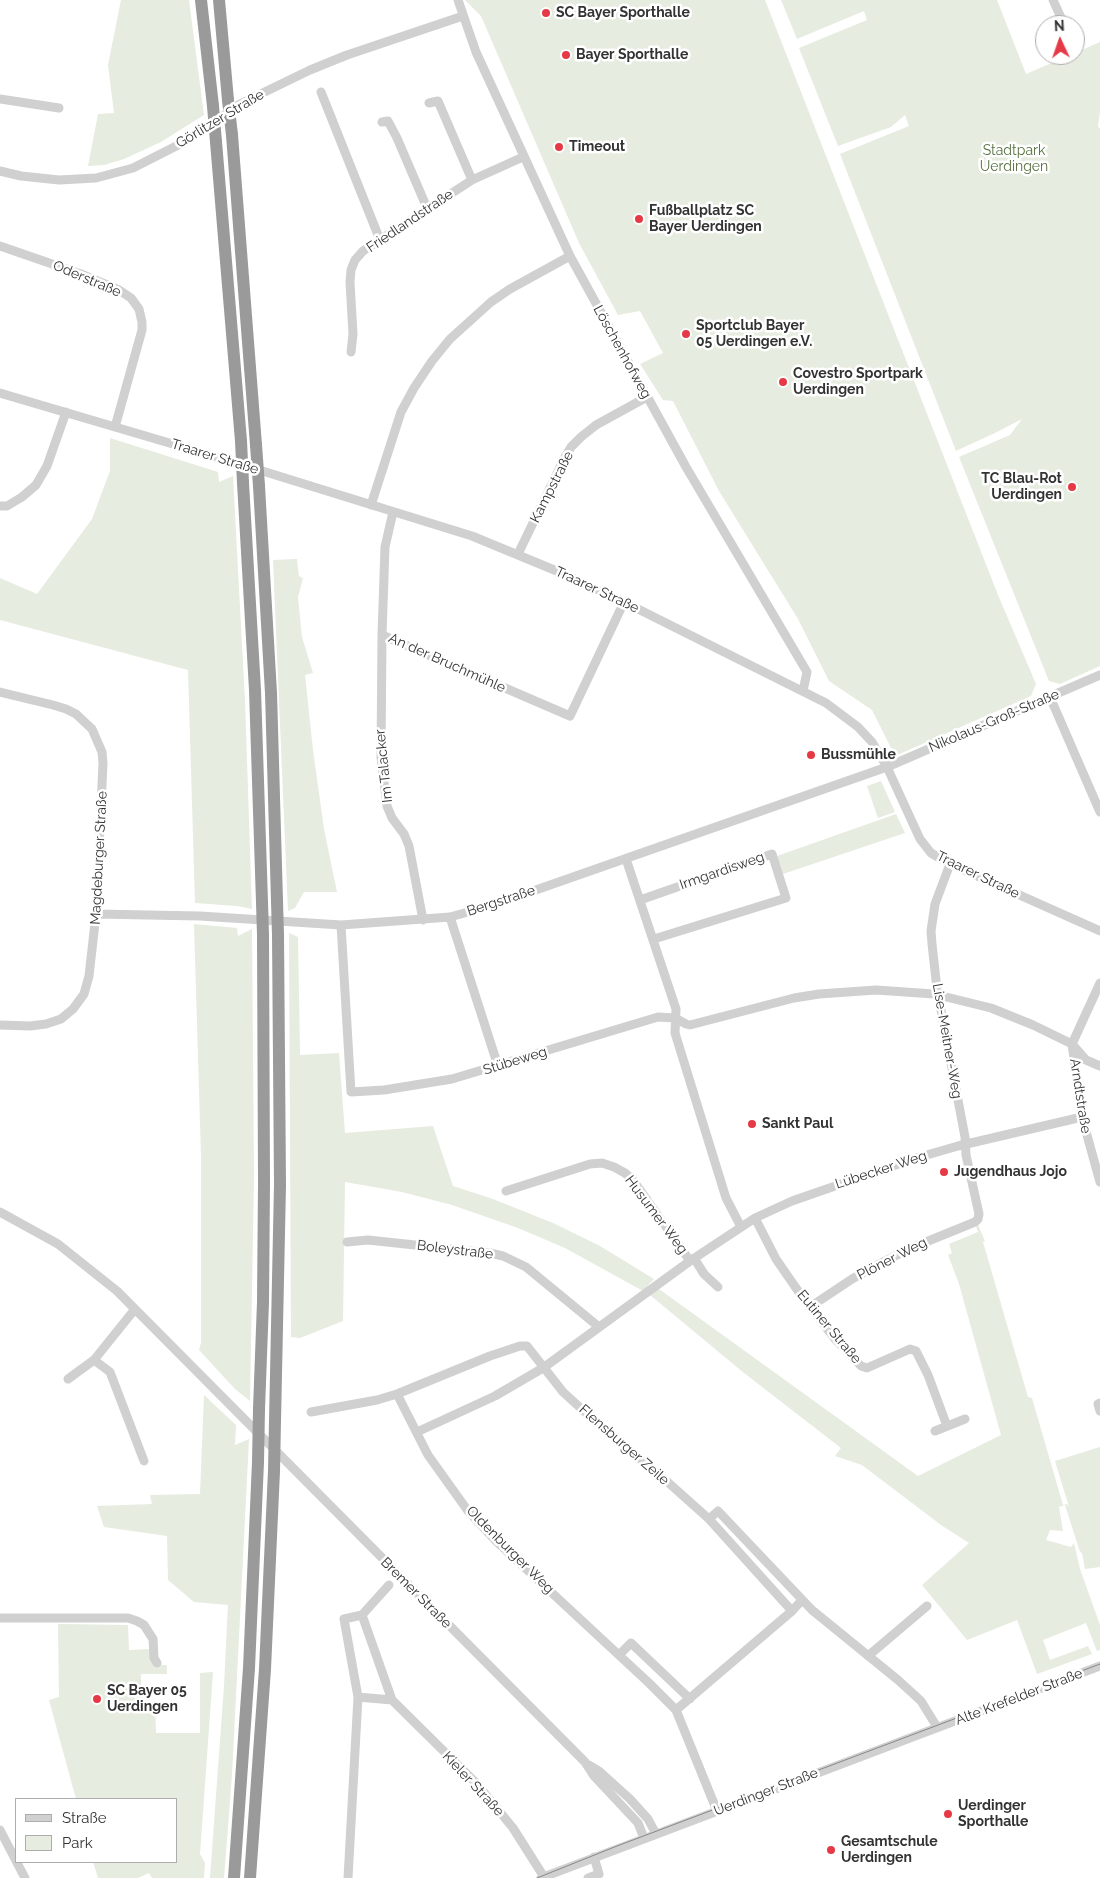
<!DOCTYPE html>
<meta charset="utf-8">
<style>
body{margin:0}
#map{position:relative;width:1100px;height:1878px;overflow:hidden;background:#fff;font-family:Raleway,sans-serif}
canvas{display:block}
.legend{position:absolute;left:15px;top:1798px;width:162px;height:65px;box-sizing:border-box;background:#fff;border:1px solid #adadad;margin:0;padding:6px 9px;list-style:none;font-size:15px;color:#333}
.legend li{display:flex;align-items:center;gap:10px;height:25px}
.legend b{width:25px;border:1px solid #adadad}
.north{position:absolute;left:1035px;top:15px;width:50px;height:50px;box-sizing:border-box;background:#fff;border:1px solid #adadad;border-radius:50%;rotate:357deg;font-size:14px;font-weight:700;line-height:20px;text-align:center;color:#333}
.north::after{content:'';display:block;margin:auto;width:18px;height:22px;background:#e63946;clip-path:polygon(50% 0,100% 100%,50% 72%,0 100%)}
</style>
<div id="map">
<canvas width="1100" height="1878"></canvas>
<ul class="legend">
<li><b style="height:6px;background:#d0d0d0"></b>Straße</li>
<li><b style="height:14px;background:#e6ecdf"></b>Park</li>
</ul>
<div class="north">N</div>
</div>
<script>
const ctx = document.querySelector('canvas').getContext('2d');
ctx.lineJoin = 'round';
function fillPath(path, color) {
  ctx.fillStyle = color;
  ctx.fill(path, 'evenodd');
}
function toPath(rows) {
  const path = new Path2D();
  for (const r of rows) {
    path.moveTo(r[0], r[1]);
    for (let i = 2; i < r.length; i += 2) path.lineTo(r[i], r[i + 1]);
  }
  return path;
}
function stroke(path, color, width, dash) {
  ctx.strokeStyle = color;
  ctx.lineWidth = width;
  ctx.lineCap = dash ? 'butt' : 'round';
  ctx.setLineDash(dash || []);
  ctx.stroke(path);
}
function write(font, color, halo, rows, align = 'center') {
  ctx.font = font + ' Raleway,sans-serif';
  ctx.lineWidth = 5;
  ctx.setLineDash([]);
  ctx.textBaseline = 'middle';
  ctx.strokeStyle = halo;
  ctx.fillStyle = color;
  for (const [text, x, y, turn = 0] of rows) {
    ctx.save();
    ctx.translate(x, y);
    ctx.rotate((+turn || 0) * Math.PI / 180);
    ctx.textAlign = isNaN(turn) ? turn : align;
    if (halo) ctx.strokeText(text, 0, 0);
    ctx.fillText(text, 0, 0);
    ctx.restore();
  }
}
const green = toPath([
 [121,0,189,0,204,115,161,142,124,159,104,165,88,166,98,114,114,113,108,65],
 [465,0,765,0,998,595,1036,684,1031,696,895,756,872,710,829,681,798,619,719,491,673,401,663,400,640,364,663,353,640,311,618,315,579,243,481,16],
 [781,0,997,0,1026,74,1070,55,1075,55,1075,53,1100,42,1100,111,1098,127,1100,128,1100,666,1060,684,1049,681,959,457,1010,435,1022,419,997,432,956,451,840,154,909,126,905,115,891,127,838,146,799,48,867,20,864,11,797,39],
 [110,438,218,472,219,482,233,476,245,701,252,909,237,906,195,903,188,670,0,620,0,578,37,594,92,519,110,471],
 [297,559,299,576,303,578,298,597,302,637,313,673,305,675,313,750,324,829,337,892,304,892,295,908,288,911,273,560],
 [881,781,895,812,878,818,867,786],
 [896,814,905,833,783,874,777,856],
 [194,924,237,928,238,936,252,929,254,1177,250,1401,235,1389,199,1350,201,1343,201,1156],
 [289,933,298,937,300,1055,339,1053,345,1133,433,1126,453,1186,493,1199,553,1223,600,1246,654,1279,643,1291,565,1248,518,1228,452,1205,402,1192,345,1182,343,1321,300,1338,291,1337],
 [978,1225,985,1241,983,1242,1028,1397,1032,1398,1063,1505,1067,1504,1069,1507,1055,1461,1100,1447,1100,1567,1085,1569,1082,1553,1080,1552,1065,1505,1059,1507,1063,1531,1050,1530,1046,1540,1071,1547,1074,1543,1080,1569,1100,1625,1100,1650,1097,1651,1086,1623,1043,1640,1050,1660,1088,1646,1092,1654,1037,1674,1017,1620,967,1640,922,1585,969,1543,941,1525,862,1465,835,1456,841,1448,744,1373,650,1295,659,1289,918,1476,1001,1435,959,1284,948,1255,952,1253,949,1244,978,1232,976,1226],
 [204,1395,236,1425,235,1445,249,1439,232,1775,224,1878,210,1878,224,1686,228,1605,194,1602,168,1580,167,1536,104,1527,97,1506,152,1504,150,1495,200,1494],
 [58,1624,128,1625,129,1650,150,1649,161,1665,167,1665,167,1674,141,1674,141,1706,155,1707,156,1733,200,1733,200,1673,213,1672,200,1854,205,1863,204,1878,152,1878,149,1873,138,1878,98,1878,93,1862,176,1862,176,1799,76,1799,49,1700,59,1697]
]);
const minor = toPath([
 [458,0,476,52,570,256,686,467,807,672,803,691],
 [1053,0,1063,22],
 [321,92,380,240],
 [0,99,59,108],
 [429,103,438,101,472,180],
 [382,122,388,121,397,138,427,208],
 [0,171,21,176,59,180,96,178,133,168,190,139,240,104,310,70,347,55,463,16],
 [0,246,81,274,119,290,131,298,139,309,142,322,142,330,115,427],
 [351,352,353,334,350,282,351,270,355,260,363,251,472,180,523,157],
 [0,393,227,460,472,536,564,574,624,602,826,703,858,727,872,742,887,767,920,839,931,853,950,864,1100,931],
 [371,505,401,412,414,388,432,361,450,339,491,302,510,289,570,256],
 [0,506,7,506,22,497,36,485,47,466,66,412],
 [393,512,385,547,382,635,570,716,624,602],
 [518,554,564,459,571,447,581,437,596,425,647,397],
 [382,635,381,757,387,806,392,818,404,834,409,846,423,920],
 [0,692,53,705,66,709,76,714,92,729,102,752,103,763,96,914,89,976,84,994,73,1009,61,1019,46,1024,30,1026,0,1025],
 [1050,697,1100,812],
 [626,859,676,1009,675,1033,726,1198,741,1227],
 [640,900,772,854,786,898,654,939],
 [96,914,200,916,341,925,450,917,493,905,887,767,1100,675],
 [450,917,498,1066],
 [341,925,351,1092,384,1090,452,1079,658,1017,675,1018,686,1024,690,1025,794,998,819,994,876,990,934,994,991,1008,1033,1025,1072,1044,1086,1060,1100,1066],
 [1100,983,1072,1044,1082,1117,1100,1182],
 [506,1191,590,1164,602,1163,614,1167,625,1173,633,1180,690,1261],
 [0,1212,58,1244,117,1291,585,1762,594,1776,638,1823,644,1838],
 [755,1218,776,1259,796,1288,835,1339,861,1366,867,1368,910,1349,916,1351,928,1375,947,1426],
 [347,1242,368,1240,490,1253,503,1256,526,1267,599,1327],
 [694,1258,704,1274,718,1287],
 [810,1307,852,1279,879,1264,911,1248,975,1222,978,1219,979,1214,966,1155,965,1137,937,989,932,944,931,931,935,904,950,864],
 [94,1360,110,1372,144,1461],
 [68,1379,94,1360,135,1309],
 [397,1394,428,1455,468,1511,496,1541,649,1683,676,1710,717,1811],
 [1100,1403,1098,1404,1100,1411],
 [311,1412,377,1400,397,1394,490,1356,520,1346,527,1346,563,1392,597,1423,662,1477,709,1519,718,1511,812,1610,898,1680,921,1701,937,1727],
 [935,1431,965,1419],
 [417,1432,495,1396,543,1368,690,1261,755,1218,792,1201,913,1159,958,1146,1082,1117],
 [709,1519,792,1611],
 [389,1585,362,1615,344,1619,358,1697,392,1700],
 [362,1615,392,1700,477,1784,513,1828,544,1877],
 [0,1618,128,1618,137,1621,144,1625,153,1639,154,1658,157,1663],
 [619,1655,631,1643,690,1699],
 [868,1656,927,1606],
 [676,1710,792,1611,802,1600],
 [589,1765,599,1771,630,1799,648,1819,656,1834],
 [0,1830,25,1878],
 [348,1878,358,1697],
 [541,1878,1100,1666],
 [588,1878,599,1874,594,1857]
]);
const highway = toPath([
 [201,0,213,106],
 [219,0,228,100],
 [232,135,256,445],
 [216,142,241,441],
 [243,483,255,690,262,902],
 [259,486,271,693,277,901],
 [259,1409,263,1302,264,1183,263,935],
 [275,1421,280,1185,278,935],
 [234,1878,249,1668,258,1462],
 [250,1878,265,1669,274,1471]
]);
const tram = toPath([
 [537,1878,617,1846,1100,1664]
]);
const highwayBridge = toPath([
 [228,100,232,135],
 [213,106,216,142],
 [241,441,243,483],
 [256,445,259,486],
 [277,901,278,935],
 [262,902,263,935],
 [258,1462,259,1409],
 [274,1471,275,1421]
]);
const markers = [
 [546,13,5,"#e63946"],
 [566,55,5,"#e63946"],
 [559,147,5,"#e63946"],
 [639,219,5,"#e63946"],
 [686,334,5,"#e63946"],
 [783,382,5,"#e63946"],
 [1072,487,5,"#e63946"],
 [811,755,5,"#e63946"],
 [752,1124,5,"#e63946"],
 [944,1172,5,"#e63946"],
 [97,1699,5,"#e63946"],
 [948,1814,5,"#e63946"],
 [831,1850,5,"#e63946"]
];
const poiNames = [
 ["SC Bayer Sporthalle",556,13],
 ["Bayer Sporthalle",576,55],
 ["Timeout",569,147],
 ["Fußballplatz SC",649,211],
 ["Bayer Uerdingen",649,227],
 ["Sportclub Bayer",696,326],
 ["05 Uerdingen e.V.",696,342],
 ["Covestro Sportpark",793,374],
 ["Uerdingen",793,390],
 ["TC Blau-Rot",1062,479,"right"],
 ["Uerdingen",1062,495,"right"],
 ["Bussmühle",821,755],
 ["Sankt Paul",762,1124],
 ["Jugendhaus Jojo",954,1172],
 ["SC Bayer 05",107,1691],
 ["Uerdingen",107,1707],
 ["Uerdinger",958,1806],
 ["Sporthalle",958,1822],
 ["Gesamtschule",841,1842],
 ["Uerdingen",841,1858]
];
const streetNames = [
 ["Görlitzer Straße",220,119,-31],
 ["Friedlandstraße",410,221,-34],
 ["Oderstraße",87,279,23],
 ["Löschenhofweg",622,352,61],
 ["Traarer Straße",215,457,17],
 ["Kampstraße",552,487,-63],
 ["Traarer Straße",597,590,25],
 ["An der Bruchmühle",447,663,24],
 ["Nikolaus-Groß-Straße",994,721,-23],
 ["Im Talacker",384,766,-96],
 ["Magdeburger Straße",99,858,-87],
 ["Irmgardisweg",722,871,-19],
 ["Traarer Straße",978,875,26],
 ["Bergstraße",501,901,-18],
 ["Lise-Meitner-Weg",947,1041,80],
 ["Stübeweg",515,1061,-17],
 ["Arndtstraße",1080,1096,81],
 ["Lübecker Weg",881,1170,-18],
 ["Husumer Weg",656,1215,53],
 ["Boleystraße",455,1250,7],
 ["Plöner Weg",892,1259,-27],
 ["Eutiner Straße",829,1327,50],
 ["Flensburger Zeile",624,1445,41],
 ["Oldenburger Weg",510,1550,45],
 ["Bremer Straße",416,1593,45],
 ["Alte Krefelder Straße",1019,1697,-21],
 ["Kieler Straße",473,1784,47],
 ["Uerdinger Straße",766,1792,-21]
];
const parkNames = [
 ["Stadtpark",1014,151],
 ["Uerdingen",1014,167]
];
fillPath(green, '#e6ecdf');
stroke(minor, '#d0d0d0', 9);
stroke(highway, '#9a9a9a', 12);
stroke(tram, '#888', 1);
stroke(highwayBridge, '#9a9a9a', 12);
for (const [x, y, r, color] of markers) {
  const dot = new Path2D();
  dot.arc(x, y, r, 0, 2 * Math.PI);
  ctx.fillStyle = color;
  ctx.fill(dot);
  stroke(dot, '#fff', 2);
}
write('bold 14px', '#333', '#fff', poiNames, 'left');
write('14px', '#333', '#fff', streetNames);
write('14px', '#56703f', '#fff', parkNames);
</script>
